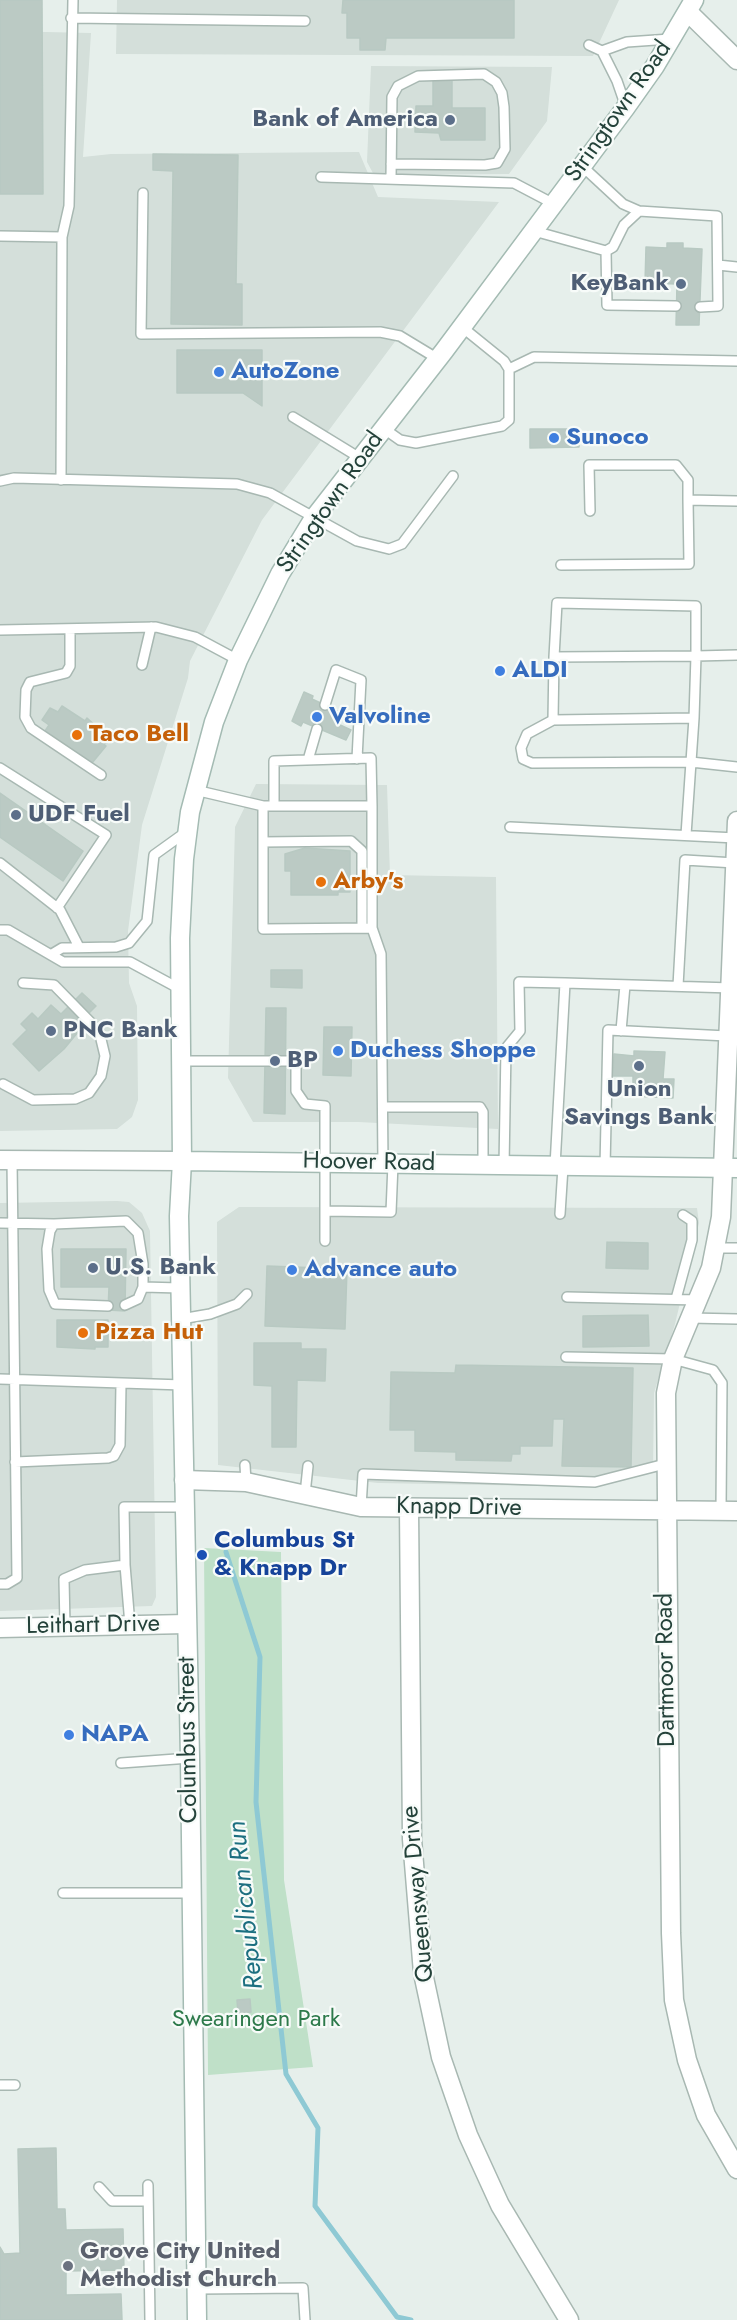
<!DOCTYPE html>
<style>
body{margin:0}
canvas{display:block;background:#e6efeb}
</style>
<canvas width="737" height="2320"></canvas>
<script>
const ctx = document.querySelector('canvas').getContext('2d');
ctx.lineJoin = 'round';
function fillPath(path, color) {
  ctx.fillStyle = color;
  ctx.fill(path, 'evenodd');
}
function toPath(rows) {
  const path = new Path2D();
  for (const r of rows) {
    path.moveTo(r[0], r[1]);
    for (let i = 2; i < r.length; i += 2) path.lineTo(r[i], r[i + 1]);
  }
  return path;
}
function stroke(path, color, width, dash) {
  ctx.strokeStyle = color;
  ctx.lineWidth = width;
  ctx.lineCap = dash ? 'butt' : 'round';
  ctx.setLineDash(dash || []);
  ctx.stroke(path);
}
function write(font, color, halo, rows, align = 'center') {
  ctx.font = font + ' Jost,sans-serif';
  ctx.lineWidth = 4.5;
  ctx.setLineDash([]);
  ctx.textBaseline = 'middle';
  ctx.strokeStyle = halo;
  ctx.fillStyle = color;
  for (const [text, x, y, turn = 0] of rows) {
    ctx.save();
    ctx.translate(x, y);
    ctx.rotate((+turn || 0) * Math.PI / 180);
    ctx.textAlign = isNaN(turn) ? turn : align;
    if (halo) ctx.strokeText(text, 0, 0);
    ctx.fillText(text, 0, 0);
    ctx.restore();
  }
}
const built = toPath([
 [117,0,619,0,593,56,116,54],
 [0,31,91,33,83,157,111,154,359,152,378,197,499,202,262,520,190,661,188,678,142,825,128,931,129,983,137,1006,138,1100,132,1117,117,1129,0,1131],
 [371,66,552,67,547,121,509,174,374,175,367,162],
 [256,784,387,785,390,875,496,877,498,1129,358,1122,253,1122,228,1078,235,827],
 [117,1201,129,1202,142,1213,150,1231,156,1597,152,1606,0,1611,0,1203],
 [239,1207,697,1208,699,1223,675,1324,654,1393,653,1472,595,1487,378,1483,218,1465,217,1222]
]);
const green = toPath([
 [204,1548,281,1552,284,1880,313,2067,208,2075]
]);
const stream = toPath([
 [226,1552,260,1657,256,1802,286,2074,318,2128,315,2206,397,2317,411,2320]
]);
const building = toPath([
 [0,0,42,0,43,194,0,194,0,0],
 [343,0,514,0,514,38,386,38,385,50,360,50,360,38,347,38,347,13,342,13,343,0],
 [433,80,452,80,452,108,485,108,485,140,441,140,439,133,415,132,416,106,433,106,433,80],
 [153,154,238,155,236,284,242,284,242,325,171,324,173,171,153,170,153,154],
 [667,243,683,243,683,248,702,249,699,325,676,325,677,284,645,283,646,247,667,248,667,243],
 [177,350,262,350,262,406,243,393,177,393,177,350],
 [530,429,579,429,579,447,530,448,530,429],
 [304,692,313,696,312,699,342,713,338,724,351,730,346,740,303,722,301,726,292,721,304,692],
 [62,706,85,721,87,718,109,738,104,745,106,746,92,763,45,731,49,725,42,720,50,708,58,712,62,706],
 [0,793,83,851,63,881,0,837,0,793],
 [305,848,350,851,350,892,338,892,338,895,291,895,291,871,285,871,285,854,305,848],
 [271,970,302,970,302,988,271,987,271,970],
 [82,993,96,1006,74,1028,78,1032,64,1049,39,1071,13,1044,27,1030,21,1024,32,1013,38,1019,51,1005,61,1014,82,993],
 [266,1008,286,1008,285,1114,264,1113,266,1008],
 [324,1027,352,1027,351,1076,323,1075,324,1027],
 [634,1051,665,1052,663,1079,674,1079,673,1098,633,1096,633,1076,613,1076,614,1054,634,1056,634,1051],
 [607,1242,648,1243,648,1269,606,1268,607,1242],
 [61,1249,126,1249,125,1311,108,1310,109,1287,61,1287,61,1249],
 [267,1266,347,1269,345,1329,265,1326,267,1266],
 [648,1315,649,1346,583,1347,583,1316,648,1315],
 [57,1320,108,1320,108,1347,95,1347,95,1349,57,1347,57,1320],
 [254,1343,301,1343,301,1349,326,1349,325,1381,297,1380,296,1447,272,1447,272,1386,254,1385,254,1343],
 [456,1365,633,1368,631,1467,562,1466,564,1419,553,1419,552,1446,520,1446,520,1454,512,1454,511,1461,456,1460,456,1452,415,1451,415,1430,390,1430,391,1372,455,1373,456,1365],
 [250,1999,251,2012,238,2014,237,2000,250,1999],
 [56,2148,57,2209,65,2209,66,2230,123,2229,124,2270,66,2271,66,2295,121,2294,122,2320,0,2320,0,2247,4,2254,20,2253,18,2149,56,2148]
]);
const service = toPath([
 [71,18,305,21],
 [589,45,602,51,617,81,626,107],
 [602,51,627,42,670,39],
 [582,166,623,204,639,211,717,216,718,306,700,307],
 [321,177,514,183,554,204],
 [391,179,392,97,398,86,418,76,484,74,496,82,502,93,504,107,505,149,497,163,485,165,391,164],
 [143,193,141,334,380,332,400,336,438,359],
 [534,231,606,251],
 [0,236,62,237],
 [606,251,607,305,676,306],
 [606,251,613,247,624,225,639,211],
 [718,265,737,267],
 [509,369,534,357,737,361],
 [293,417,360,458],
 [383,428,400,440,416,443,502,426,509,420,509,369,504,361,462,327],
 [61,480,62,237,69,206,73,0],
 [0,481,14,478,237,484,270,493,357,541,389,549,402,544,453,476],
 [590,511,589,465,676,465,688,480,688,500],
 [561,565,689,564,688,500,737,501],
 [70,629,70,666,66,673,30,682,26,690,25,717,31,728,101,775],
 [0,630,156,627,195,637,238,660],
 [554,657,553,720,694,718,696,656,696,606,557,603,554,657,696,656,737,655],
 [142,665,151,627],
 [325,705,336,670,361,680,357,759],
 [553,720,527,734,521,748,523,759,532,763,691,762,737,767],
 [308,760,317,729],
 [0,768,106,835,57,908],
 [195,790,263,806,372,806,371,758,274,761,274,806],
 [263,806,263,929,372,928,372,806],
 [510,827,736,838],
 [686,835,694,718],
 [263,842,351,841,362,851,362,928],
 [0,863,60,910,79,947],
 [372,928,381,954,383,1164],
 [0,930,8,930,63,962,130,962,180,989],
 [52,954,62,948,116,947,129,943,147,921,154,855,186,832],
 [565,983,732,988],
 [678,986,685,860,735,863],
 [621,1031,625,985],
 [181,1061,296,1061,296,1091,305,1104,325,1106,325,1241],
 [3,1084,33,1100,75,1099,89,1093,101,1076,105,1056,99,1031,54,985,23,983],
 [383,1107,480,1107,483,1112,483,1165],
 [504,1166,506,1048,520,1031,519,982,565,983,555,1166],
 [605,1167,608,1030,727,1036],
 [326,1211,391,1212,393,1164],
 [560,1214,563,1167],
 [0,1223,54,1224],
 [715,1248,737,1248],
 [567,1297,698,1300],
 [676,1299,692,1240,692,1221,683,1215],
 [125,1305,138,1299,143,1287],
 [108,1306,55,1304,49,1290,47,1249,50,1231,54,1224,126,1221,138,1233,143,1264,143,1287,180,1288],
 [690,1318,737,1319],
 [181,1319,210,1314,237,1304,247,1294],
 [566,1357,673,1359,713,1370,722,1383,721,1510],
 [0,1379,183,1385],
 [15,1462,108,1458,114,1456,120,1445,121,1384],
 [245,1465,246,1482],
 [305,1494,308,1466],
 [361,1507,363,1474,595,1482,665,1464],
 [125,1565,130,1625],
 [0,1584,7,1584,17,1578,12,1160],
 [65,1626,64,1579,85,1570,125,1565,124,1507,184,1507],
 [121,1763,190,1758],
 [63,1893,192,1893],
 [0,2085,15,2085],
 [148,2185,150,2320],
 [99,2187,112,2201,148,2201],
 [197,2289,303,2288,305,2320]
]);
const minor = toPath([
 [723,1168,721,1217,711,1268,673,1359,666,1393,671,1933,674,2000,687,2060,706,2115,737,2169],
 [184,1480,246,1482,361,1507,737,1511],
 [409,1509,412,1839,423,1973,441,2057,468,2135,500,2205,569,2320],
 [0,1628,186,1624]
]);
const tertiary = toPath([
 [688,12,737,60],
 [0,1160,182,1161],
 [723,1168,737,821]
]);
const secondary = toPath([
 [182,1161,737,1168],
 [197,2320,190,1758,179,1216,182,1161,180,938,184,859,190,812,214,722,238,660,280,574,314,518,444,351,626,107,655,66,694,0]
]);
const markers = [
 [450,120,6,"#5c6f8a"],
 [681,284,6,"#5c6f8a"],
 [219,372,6,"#3f7fe0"],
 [554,438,6,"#3f7fe0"],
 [500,671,6,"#3f7fe0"],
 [317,717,6,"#3f7fe0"],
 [77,735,6,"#e8710a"],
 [16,815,6,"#5c6f8a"],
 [321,882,6,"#e8710a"],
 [51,1031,6,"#5c6f8a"],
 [338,1051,6,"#3f7fe0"],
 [275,1061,6,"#5c6f8a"],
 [639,1066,6,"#5c6f8a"],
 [93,1268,6,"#5c6f8a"],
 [292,1270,6,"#3f7fe0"],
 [83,1333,6,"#e8710a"],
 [202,1555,6,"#1a4fb4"],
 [69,1735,6,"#3f7fe0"],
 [68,2266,6,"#6b7280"]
];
const streetNames = [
 ["Stringtown Road",619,112,-55],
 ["Stringtown Road",331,503,-55],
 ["Hoover Road",369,1163,1],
 ["Knapp Drive",459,1508,1],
 ["Leithart Drive",93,1626,-1],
 ["Dartmoor Road",667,1670,-91],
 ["Columbus Street",189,1740,-91],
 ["Queensway Drive",419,1894,-95]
];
const serviceNames = [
 ["Bank of America",438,120,"right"],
 ["KeyBank",669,284,"right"],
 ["UDF Fuel",28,815],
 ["PNC Bank",63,1031],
 ["BP",287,1061],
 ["Union",639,1090,"center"],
 ["Savings Bank",639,1118,"center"],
 ["U.S. Bank",105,1268]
];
const shopNames = [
 ["AutoZone",231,372],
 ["Sunoco",566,438],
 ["ALDI",512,671],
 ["Valvoline",329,717],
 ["Duchess Shoppe",350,1051],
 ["Advance auto",304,1270],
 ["NAPA",81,1735]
];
const foodNames = [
 ["Taco Bell",89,735],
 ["Arby's",333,882],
 ["Pizza Hut",95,1333]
];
const transitNames = [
 ["Columbus St",214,1541],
 ["& Knapp Dr",214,1569]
];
const parkNames = [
 ["Swearingen Park",256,2020]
];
const worshipNames = [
 ["Grove City United",80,2252],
 ["Methodist Church",80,2280]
];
const waterNames = [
 ["Republican Run",247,1905,-96]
];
fillPath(built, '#d4dfda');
fillPath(green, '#bfe0c8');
stroke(stream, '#8ec9d4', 5);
fillPath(building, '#bbcac4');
stroke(building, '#b8c9c2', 1.5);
stroke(service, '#a8b8b2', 12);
stroke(minor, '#a8b8b2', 21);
stroke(tertiary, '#a8b8b2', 21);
stroke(secondary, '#a4bbb3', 21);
stroke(service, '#fff', 9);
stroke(minor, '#fff', 18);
stroke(tertiary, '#fff', 18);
stroke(secondary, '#fff', 18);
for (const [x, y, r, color] of markers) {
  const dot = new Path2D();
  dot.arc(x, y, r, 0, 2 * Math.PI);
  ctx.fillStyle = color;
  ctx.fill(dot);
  stroke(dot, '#f7fbf9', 2);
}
write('24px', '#24423a', '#f7fbf9', streetNames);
write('bold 24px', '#4e5e75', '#f7fbf9', serviceNames, 'left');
write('bold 24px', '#366cbe', '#f7fbf9', shopNames, 'left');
write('bold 24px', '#c56008', '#f7fbf9', foodNames, 'left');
write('bold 24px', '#164399', '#f7fbf9', transitNames, 'left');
write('24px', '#2d7a4b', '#f7fbf9', parkNames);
write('bold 24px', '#5b616d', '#f7fbf9', worshipNames, 'left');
write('italic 26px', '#1c6f80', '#f7fbf9', waterNames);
</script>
